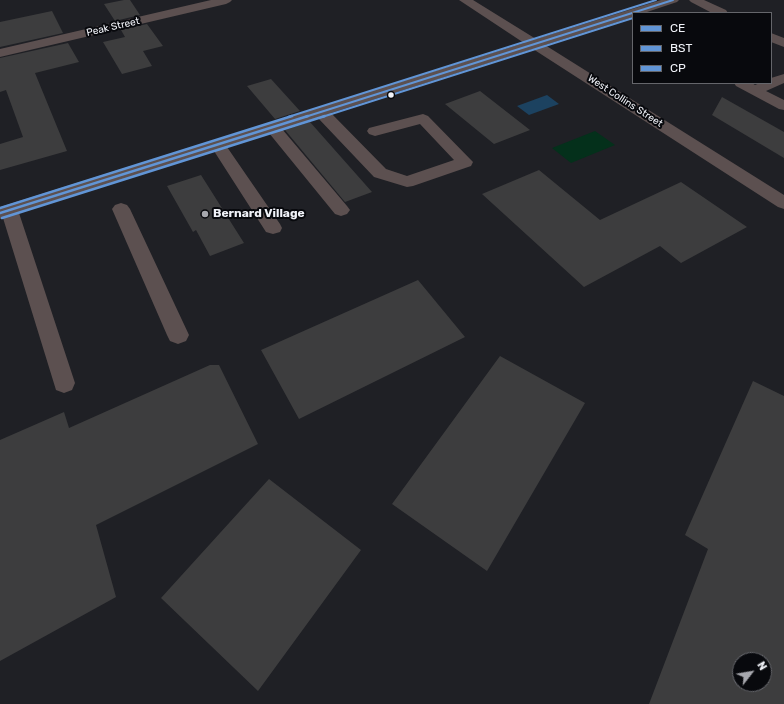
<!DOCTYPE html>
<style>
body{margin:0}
#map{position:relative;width:784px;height:704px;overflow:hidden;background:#1f2025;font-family:Rubik,sans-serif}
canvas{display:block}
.legend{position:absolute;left:632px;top:12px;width:140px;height:72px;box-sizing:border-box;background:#08090d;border:1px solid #65666b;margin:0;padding:5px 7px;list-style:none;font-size:12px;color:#f0f2f8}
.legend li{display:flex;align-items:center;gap:8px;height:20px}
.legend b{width:20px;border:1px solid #65666b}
.north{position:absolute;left:732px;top:652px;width:40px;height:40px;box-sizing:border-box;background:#08090d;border:1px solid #65666b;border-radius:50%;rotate:59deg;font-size:11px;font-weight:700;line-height:16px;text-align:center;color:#f0f2f8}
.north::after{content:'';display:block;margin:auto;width:14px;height:18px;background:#a7a8ae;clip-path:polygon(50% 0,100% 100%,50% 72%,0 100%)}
</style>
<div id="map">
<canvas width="784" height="704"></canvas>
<ul class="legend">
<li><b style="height:5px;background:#6195d6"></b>CE</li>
<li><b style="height:5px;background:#6195d6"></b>BST</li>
<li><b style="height:5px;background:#6195d6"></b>CP</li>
</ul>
<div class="north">N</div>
</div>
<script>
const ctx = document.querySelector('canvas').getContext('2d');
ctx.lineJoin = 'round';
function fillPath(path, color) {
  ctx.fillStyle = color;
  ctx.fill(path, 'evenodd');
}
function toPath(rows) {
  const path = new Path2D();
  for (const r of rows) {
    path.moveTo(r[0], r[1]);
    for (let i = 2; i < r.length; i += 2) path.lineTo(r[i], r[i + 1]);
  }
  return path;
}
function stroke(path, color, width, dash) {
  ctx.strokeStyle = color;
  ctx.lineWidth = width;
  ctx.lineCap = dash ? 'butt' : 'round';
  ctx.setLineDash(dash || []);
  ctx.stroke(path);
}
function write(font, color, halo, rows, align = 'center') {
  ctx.font = font + ' Rubik,sans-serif';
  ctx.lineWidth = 4;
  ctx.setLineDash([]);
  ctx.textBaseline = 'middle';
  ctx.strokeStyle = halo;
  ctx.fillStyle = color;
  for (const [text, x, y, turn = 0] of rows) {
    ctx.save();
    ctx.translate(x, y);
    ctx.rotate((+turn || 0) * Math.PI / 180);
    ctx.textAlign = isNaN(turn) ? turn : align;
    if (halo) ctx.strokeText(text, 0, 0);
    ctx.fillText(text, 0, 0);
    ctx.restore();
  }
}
const green = toPath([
 [595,131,615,145,571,163,552,148]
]);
const water = toPath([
 [547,95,559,104,529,115,517,106]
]);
const building = toPath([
 [124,0,130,0,140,15,115,21,104,4],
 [52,11,63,33,0,47,0,22],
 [147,24,163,46,143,51,152,66,122,74,103,42,125,37,121,30],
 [68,43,79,62,35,73,67,151,0,170,0,144,23,137,6,90,0,92,0,58],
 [271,79,300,111,275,119,247,86],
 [480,91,530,130,494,144,445,104],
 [722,97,784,132,784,158,712,115],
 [310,122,372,192,345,202,285,130],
 [539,170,600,220,681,182,747,227,681,263,660,246,584,287,482,194],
 [201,175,244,243,210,256,196,230,193,232,167,186],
 [418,280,465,337,299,419,261,350],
 [500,356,585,403,487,571,392,504],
 [210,365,219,365,258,444,96,525,116,597,0,661,0,440,64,412,69,428],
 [753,381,784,396,784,704,649,704,708,549,685,535],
 [740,660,764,660,764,684,740,684],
 [269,479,361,550,258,691,161,598]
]);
const minor = toPath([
 [211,0,232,0,230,2,226,4,0,57,0,49,211,0],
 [459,0,473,0,536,39,661,0,679,0,677,2,644,13,633,13,633,17,545,45,784,195,784,209,778,207,533,49,331,113,386,169,407,176,454,160,420,124,375,136,369,134,367,131,369,128,423,114,428,116,473,162,471,166,413,186,407,187,374,177,318,118,282,129,347,206,350,210,347,214,341,216,335,214,269,133,227,147,280,224,282,228,280,232,273,234,266,232,214,151,19,213,75,383,72,390,64,393,56,390,3,218,0,219,0,207,524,43,459,0],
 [689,0,704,0,726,10,728,13,712,13,691,2,689,0],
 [771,33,784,38,784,47,771,42,771,33],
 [784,74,784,83,766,91,784,100,784,110,779,109,736,86,734,83,752,83,755,85,760,83,771,83,771,78,784,74],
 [121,203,127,205,130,209,189,335,186,341,178,344,170,341,167,335,112,209,115,205,121,203]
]);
const bus1Far1 = toPath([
 [305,117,673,0]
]);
const bus1 = toPath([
 [0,213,308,116]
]);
const bus2Far1 = toPath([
 [322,117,633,18]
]);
const bus2 = toPath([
 [2,218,325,116]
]);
const bus3Far1 = toPath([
 [288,117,656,0]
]);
const bus3 = toPath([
 [0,208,292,116]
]);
const markers = [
 [391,95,3.5,"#f0f2f8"],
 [205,214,4,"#a7a8ae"]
];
const farStreetnames = [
 ["Peak Street",113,27,-13],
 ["West Collins Street",625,101,33]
];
const poiNames = [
 ["Bernard Village",213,214]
];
fillPath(green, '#04301b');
fillPath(water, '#1c4260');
fillPath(building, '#3d3d3e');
fillPath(minor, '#5c5050');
stroke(bus1Far1, '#6195d6', 2);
stroke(bus1, '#6195d6', 2.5);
stroke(bus2Far1, '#6195d6', 2);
stroke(bus2, '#6195d6', 2.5);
stroke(bus3Far1, '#6195d6', 2);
stroke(bus3, '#6195d6', 2.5);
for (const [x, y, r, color] of markers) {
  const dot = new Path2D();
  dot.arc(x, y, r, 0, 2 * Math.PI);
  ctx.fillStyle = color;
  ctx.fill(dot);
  stroke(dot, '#08090d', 1.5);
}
write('10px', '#f0f2f8', '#08090d', farStreetnames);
write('bold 12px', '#f0f2f8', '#08090d', poiNames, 'left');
</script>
